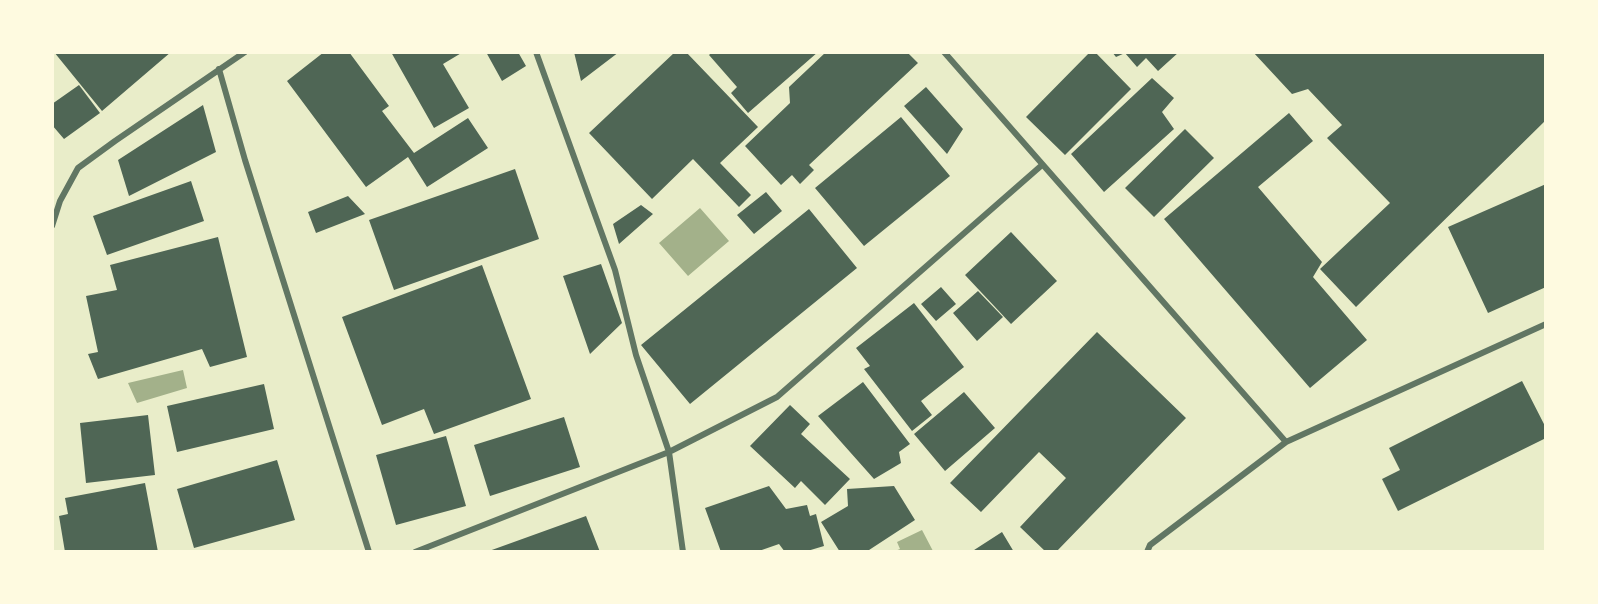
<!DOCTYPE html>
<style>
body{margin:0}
#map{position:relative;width:1598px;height:604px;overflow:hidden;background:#e9edc9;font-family:Manrope,sans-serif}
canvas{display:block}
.frame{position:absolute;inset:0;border:54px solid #fefae0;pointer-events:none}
</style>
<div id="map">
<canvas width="1598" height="604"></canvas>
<div class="frame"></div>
</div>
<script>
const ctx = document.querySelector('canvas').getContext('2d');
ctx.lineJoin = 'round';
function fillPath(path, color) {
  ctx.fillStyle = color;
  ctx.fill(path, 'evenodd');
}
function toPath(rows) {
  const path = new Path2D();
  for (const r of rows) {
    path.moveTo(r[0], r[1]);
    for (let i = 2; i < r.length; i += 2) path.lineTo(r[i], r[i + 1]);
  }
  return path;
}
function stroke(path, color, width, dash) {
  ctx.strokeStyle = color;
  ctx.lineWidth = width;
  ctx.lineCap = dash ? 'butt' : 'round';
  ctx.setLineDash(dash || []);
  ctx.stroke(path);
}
const water = toPath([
 [700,208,729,241,688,276,659,243],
 [183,370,187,388,137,403,128,383],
 [922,530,933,551,895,551,900,549,897,542]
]);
const building = toPath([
 [54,52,171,52,102,111],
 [324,52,349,52,389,106,382,111,414,153,468,118,488,148,427,187,408,157,366,187,287,81],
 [391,52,463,52,443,64,469,108,434,128],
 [486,52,518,52,526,66,502,81],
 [574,52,619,52,581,81],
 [675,52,686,52,758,127,720,163,751,195,739,207,693,159,652,199,589,133],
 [712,52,818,52,748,113,731,93,737,87,709,55],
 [826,52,907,52,918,63,809,165,814,170,800,184,792,175,781,185,745,146,790,103,789,87],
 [1090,52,1095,52,1131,89,1065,155,1026,117],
 [1112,52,1179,52,1158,71,1146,58,1137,67,1125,53,1116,57],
 [1253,52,1546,52,1546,120,1356,307,1320,269,1390,203,1327,138,1342,125,1308,89,1292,94],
 [1152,78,1174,98,1162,112,1174,129,1104,192,1071,154],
 [79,85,100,113,64,139,52,125,52,104],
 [926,87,963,129,947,154,904,106],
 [203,105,216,152,129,196,118,160],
 [1289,113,1313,141,1258,187,1322,262,1313,277,1367,340,1310,388,1164,219],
 [901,117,950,176,864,246,815,188],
 [1185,129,1214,158,1154,217,1125,188],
 [515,169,539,239,394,290,369,220],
 [191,181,204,221,107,255,93,216],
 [1546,184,1546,287,1488,313,1448,227],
 [766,192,782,211,754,234,737,215],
 [348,196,365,214,316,233,308,212],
 [641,205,653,214,619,244,613,224],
 [809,209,857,268,690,404,641,345],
 [1011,232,1057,281,1011,324,965,275],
 [218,237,247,357,210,367,202,349,98,379,88,354,98,352,86,296,117,290,110,265],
 [601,264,622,323,590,354,563,276],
 [482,265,531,399,434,434,424,409,382,425,342,317],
 [941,287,956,304,936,321,921,304],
 [978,291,1003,317,977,341,953,313],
 [914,303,964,367,921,401,932,415,912,431,864,369,870,366,856,348],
 [1097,332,1186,418,1056,552,1046,552,1020,527,1066,478,1039,452,981,512,950,483],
 [1522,381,1546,428,1546,438,1398,511,1382,479,1400,470,1389,448],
 [863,382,910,444,899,452,901,463,874,479,818,416],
 [264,384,274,429,177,452,167,406],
 [964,392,995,428,945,471,914,434],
 [790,405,810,424,801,434,850,479,825,505,801,481,795,488,750,446],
 [148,415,155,475,86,483,80,423],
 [564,417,580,467,490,496,474,445],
 [446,436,466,506,396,525,376,455],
 [277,460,295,520,194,548,177,489],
 [145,483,158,552,65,552,59,516,68,514,65,498],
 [769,486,786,509,807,505,810,516,816,514,824,546,804,552,785,552,779,544,756,552,721,552,705,508],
 [894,486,915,520,866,552,840,552,821,522,848,506,847,489],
 [586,516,600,552,489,552,489,551],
 [1002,532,1014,552,971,552]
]);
const minor = toPath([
 [536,52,615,270,636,355,669,452,683,552],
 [944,52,1286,442],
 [219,69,245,160,369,552],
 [52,226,60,201,78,168,115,141,245,52],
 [415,552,669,452,777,397,1042,165],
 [1147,552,1150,545,1286,442,1546,324]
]);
fillPath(water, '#a3b18a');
fillPath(building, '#4f6655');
stroke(minor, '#617663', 6);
</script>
